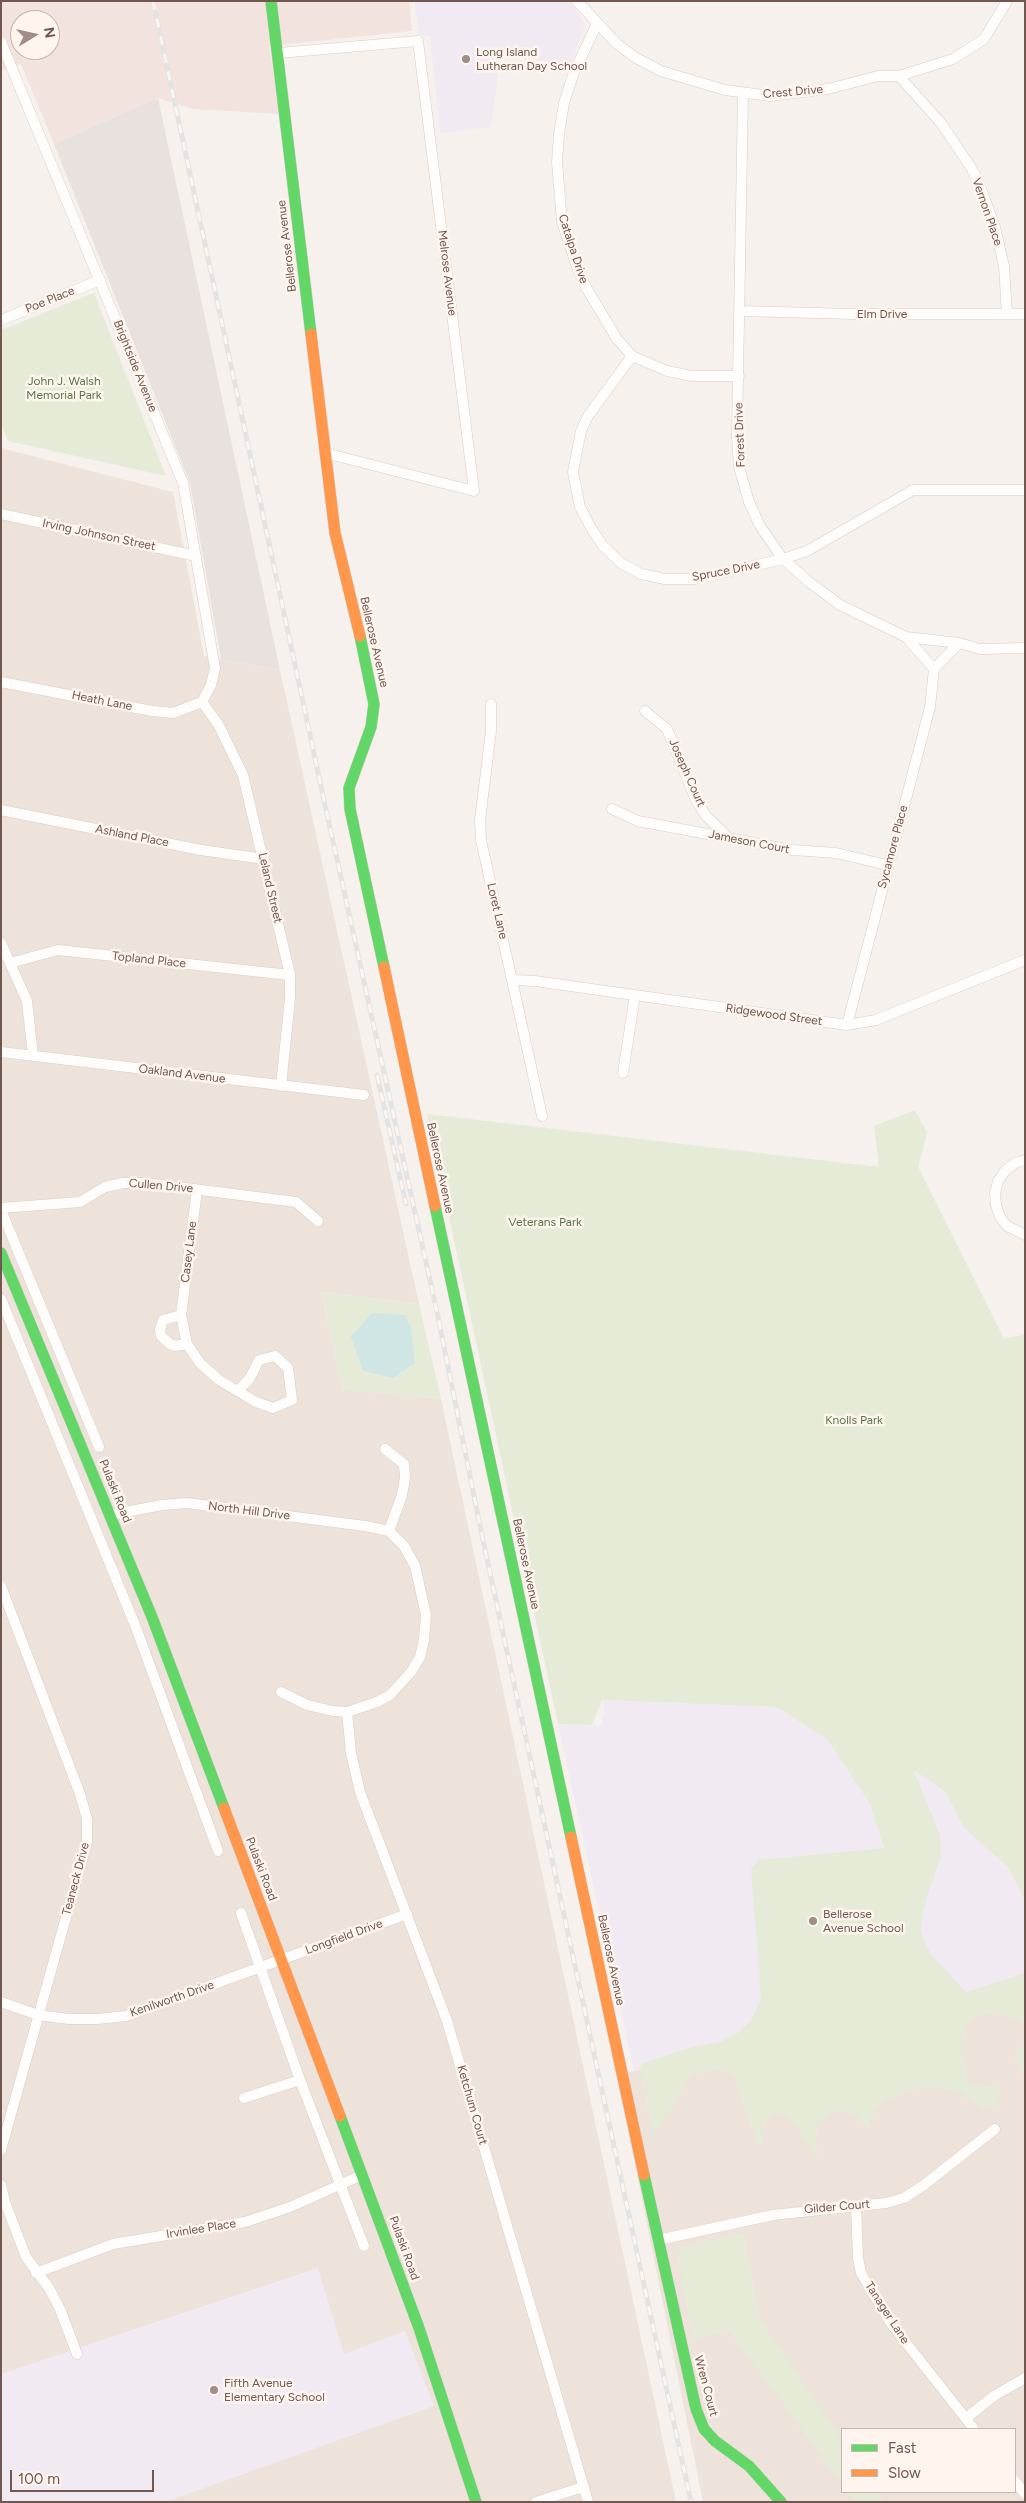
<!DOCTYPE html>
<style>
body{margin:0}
#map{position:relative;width:1026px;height:2503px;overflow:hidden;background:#f6f1ec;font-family:Figtree,sans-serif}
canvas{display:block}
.frame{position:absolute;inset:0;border:2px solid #71574f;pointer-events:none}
.legend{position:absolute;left:841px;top:2428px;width:175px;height:65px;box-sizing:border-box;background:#fdf5ee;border:1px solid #c5b6ae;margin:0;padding:6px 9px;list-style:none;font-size:15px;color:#71574f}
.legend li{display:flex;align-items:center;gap:10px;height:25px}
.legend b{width:25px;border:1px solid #c5b6ae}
.north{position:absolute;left:10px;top:10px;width:50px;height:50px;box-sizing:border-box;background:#fdf5ee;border:1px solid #c5b6ae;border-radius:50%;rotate:81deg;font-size:14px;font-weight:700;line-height:20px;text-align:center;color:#71574f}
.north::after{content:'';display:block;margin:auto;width:18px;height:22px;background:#a08d86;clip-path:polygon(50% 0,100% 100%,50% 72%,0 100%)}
.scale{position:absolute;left:10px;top:2470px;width:144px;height:22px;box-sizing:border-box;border:2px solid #71574f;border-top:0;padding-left:6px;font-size:15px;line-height:18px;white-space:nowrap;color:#71574f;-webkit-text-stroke:4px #fdf5ee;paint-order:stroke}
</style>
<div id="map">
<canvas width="1026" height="2503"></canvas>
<div class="frame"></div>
<ul class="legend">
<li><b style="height:6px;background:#63d668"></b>Fast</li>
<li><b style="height:6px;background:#ff974d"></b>Slow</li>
</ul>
<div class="north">N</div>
<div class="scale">100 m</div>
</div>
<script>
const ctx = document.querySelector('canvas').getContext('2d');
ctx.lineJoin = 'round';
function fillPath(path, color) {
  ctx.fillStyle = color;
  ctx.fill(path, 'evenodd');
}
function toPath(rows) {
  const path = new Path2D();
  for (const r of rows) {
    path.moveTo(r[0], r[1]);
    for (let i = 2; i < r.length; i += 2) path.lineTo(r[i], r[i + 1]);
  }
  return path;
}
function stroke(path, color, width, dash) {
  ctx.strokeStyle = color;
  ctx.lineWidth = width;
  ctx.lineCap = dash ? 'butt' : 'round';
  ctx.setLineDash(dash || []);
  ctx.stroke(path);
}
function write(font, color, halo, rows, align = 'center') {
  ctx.font = font + ' Figtree,sans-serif';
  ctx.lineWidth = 5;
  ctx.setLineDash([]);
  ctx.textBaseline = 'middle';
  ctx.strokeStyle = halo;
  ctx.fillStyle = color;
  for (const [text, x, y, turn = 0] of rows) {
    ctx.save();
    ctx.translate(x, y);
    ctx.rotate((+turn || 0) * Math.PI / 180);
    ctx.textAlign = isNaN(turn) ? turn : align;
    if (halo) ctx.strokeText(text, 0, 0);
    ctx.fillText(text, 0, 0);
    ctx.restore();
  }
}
const residential = toPath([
 [1,448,173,492,204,656,280,670,419,1304,321,1292,343,1389,441,1399,676,2502,1,2502],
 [1025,1978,1025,2502,703,2502,617,2075],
 [842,2429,1015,2429,1015,2492,842,2492]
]);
const commercial = toPath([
 [1,1,409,1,412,31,269,46,280,114,193,109,158,98,54,144,21,64,1,71],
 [20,20,50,20,50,50,20,50]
]);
const industrial = toPath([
 [158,98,280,670,221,659,190,483,54,144]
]);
const education = toPath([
 [415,1,571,1,585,25,570,67,501,52,491,127,440,133,430,36,419,35],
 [602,1700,800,1708,884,1722,1025,1865,1025,1978,634,2071,558,1724,602,1726,602,1715,605,1714],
 [318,2268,344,2354,405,2331,434,2406,165,2502,1,2502,1,2374]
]);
const green = toPath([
 [94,293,166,476,8,441,1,424,1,330],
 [915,1110,927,1133,918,1167,1004,1339,1025,1334,1025,1901,1008,1867,964,1828,946,1793,930,1780,914,1771,940,1835,941,1857,929,1891,922,1915,921,1932,930,1953,966,1992,1025,1973,1025,2027,1023,2023,1013,2018,997,2012,974,2017,966,2029,963,2047,967,2081,972,2085,994,2086,1000,2092,1000,2099,996,2104,982,2108,961,2093,943,2088,918,2087,882,2102,869,2121,873,2135,856,2115,843,2110,831,2112,819,2124,816,2137,817,2159,794,2124,786,2116,774,2113,766,2121,759,2149,734,2077,724,2069,691,2074,654,2138,640,2070,641,2064,692,2047,722,2041,739,2032,751,2021,761,1999,751,1868,759,1860,884,1848,870,1804,828,1740,777,1707,602,1700,592,1725,558,1724,427,1114,879,1167,874,1126],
 [321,1292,419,1304,441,1399,343,1390],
 [1025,2043,1025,2079,1015,2057,1016,2052],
 [743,2233,760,2318,842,2440,842,2484,729,2331,693,2339,676,2249],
 [848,2492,878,2492,884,2502,855,2502]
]);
const water = toPath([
 [372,1313,405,1315,411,1327,415,1363,393,1378,363,1371,351,1337]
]);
const street = toPath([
 [577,1,617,44,636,58,661,71,725,90,770,96,828,89,878,76,899,76,953,59,984,39,1007,1],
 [597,24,574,72,564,103,559,134,557,162,562,222,578,270,587,289,617,339,632,356,667,371,692,376,739,376],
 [1,42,183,483,215,668,211,685,202,702],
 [279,53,418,41,474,491,325,453],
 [899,76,941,123,972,169,980,186,995,227,1004,266,1007,314],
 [743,94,737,435,739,467,749,502,760,526,783,559,809,582,840,605,906,637,959,643,980,649,1025,648],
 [740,311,854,314,1025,314],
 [1,320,100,280],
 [632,356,588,416,581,431,573,472,580,507,591,528,603,546,621,563,641,574,665,579,695,579,783,559,807,551,913,490,1025,490],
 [1,514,196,556],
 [906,637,934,669],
 [1,682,152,711,173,713,202,702],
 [202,702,218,724,243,775,290,975,290,998,281,1086],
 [491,704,491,731,480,820,481,840,542,1116],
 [645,711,667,729,696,800,706,816,728,837],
 [612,809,638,821,792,850,836,853,887,865],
 [1,810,201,850,264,859],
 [1,943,27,1001,33,1056],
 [10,963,58,950,290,975],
 [513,980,535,981,847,1025,876,1020,1025,960],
 [847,1025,930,707,934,669,959,643],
 [1,1052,364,1095],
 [623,1073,635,995],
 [1025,1160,1015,1163,1005,1171,998,1181,995,1193,996,1205,1000,1217,1007,1226,1025,1235],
 [197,1190,181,1315,187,1344,200,1363,219,1380,256,1402,273,1408,292,1400,288,1368,275,1356,259,1360,250,1378,238,1391],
 [1,1208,80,1202,105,1187,123,1183,145,1183,296,1202,318,1221],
 [1,1210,99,1447],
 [1,1299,135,1625,218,1851],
 [181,1315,163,1320,160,1330,161,1336,170,1344,175,1346,187,1344],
 [385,1449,404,1464,405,1478,402,1495,389,1531],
 [110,1515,162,1505,187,1503,365,1526,389,1531],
 [1,1586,80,1794,87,1819,87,1842,1,2150],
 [281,1692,307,1705,333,1711,347,1712,377,1702,390,1695,411,1672,420,1657,424,1640,426,1615,415,1566,404,1546,389,1531],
 [347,1712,351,1753,360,1792,447,2021,588,2502],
 [241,1913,300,2080,364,2246],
 [1,2002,38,2015,69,2019,97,2019,126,2016,407,1914],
 [244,2098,300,2080],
 [1,2185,5,2202,26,2257,49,2288,60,2309,77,2354],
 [856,2206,858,2258,861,2273,892,2325,974,2429],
 [658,2240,773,2215,886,2203,904,2198,924,2185,995,2129],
 [36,2273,113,2244,245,2222,290,2207,362,2175],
 [966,2418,994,2396,1025,2378],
 [1015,2481,1025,2494],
 [536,2502,583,2487]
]);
const fast = toPath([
 [271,1,311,334],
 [360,636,374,704,371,727,349,788,350,809,384,967],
 [435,1206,571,1837],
 [1,1253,152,1617,224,1808],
 [340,2116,419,2328,476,2502],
 [644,2175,696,2409,704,2429,715,2441,749,2466,781,2502]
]);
const slow = toPath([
 [311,334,335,533,360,636],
 [384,967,435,1206],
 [224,1808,340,2116],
 [571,1837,644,2175]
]);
const rail = toPath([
 [153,1,325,805,437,1312,481,1531,691,2502],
 [377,1075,406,1204]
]);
const markers = [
 [466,59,5,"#a08d86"],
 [813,1921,5,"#a08d86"],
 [214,2390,5,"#a08d86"]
];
const poiNames = [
 ["Long Island",476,52],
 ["Lutheran Day School",476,66],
 ["Bellerose",823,1914],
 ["Avenue School",823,1928],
 ["Fifth Avenue",224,2383],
 ["Elementary School",224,2397]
];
const streetNames = [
 ["Crest Drive",793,92,-5],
 ["Vernon Place",987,212,71],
 ["Bellerose Avenue",287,246,-97],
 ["Catalpa Drive",573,249,72],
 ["Melrose Avenue",447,273,83],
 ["Poe Place",50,300,-22],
 ["Elm Drive",882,314],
 ["Brightside Avenue",135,366,68],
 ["Forest Drive",740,435,-92],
 ["Irving Johnson Street",99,535,12],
 ["Spruce Drive",726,571,-11],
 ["Bellerose Avenue",374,642,77],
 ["Heath Lane",102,701,11],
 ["Joseph Court",687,773,66],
 ["Ashland Place",132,836,11],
 ["Jameson Court",749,842,11],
 ["Sycamore Place",893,847,-75],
 ["Leland Street",270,888,77],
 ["Loret Lane",497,911,77],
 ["Topland Place",149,960,6],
 ["Ridgewood Street",774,1015,8],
 ["Oakland Avenue",182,1074,7],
 ["Bellerose Avenue",440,1168,78],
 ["Cullen Drive",161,1186,5],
 ["Casey Lane",189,1252,-83],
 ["Pulaski Road",115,1491,68],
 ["North Hill Drive",249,1511,7],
 ["Bellerose Avenue",526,1564,78],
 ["Pulaski Road",261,1869,69],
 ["Teaneck Drive",76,1879,-75],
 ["Longfield Drive",344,1937,-20],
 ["Bellerose Avenue",611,1960,78],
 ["Kenilworth Drive",172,1999,-19],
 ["Ketchum Court",472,2105,74],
 ["Gilder Court",837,2207,-5],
 ["Irvinlee Place",201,2229,-9],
 ["Pulaski Road",404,2248,70],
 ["Tanager Lane",887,2313,57],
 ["Wren Court",706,2386,75]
];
const parkNames = [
 ["John J. Walsh",64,381],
 ["Memorial Park",64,395],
 ["Veterans Park",545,1222],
 ["Knolls Park",854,1420]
];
fillPath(residential, '#eee3da');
fillPath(commercial, '#f3e3de');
fillPath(industrial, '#e8e1dd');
fillPath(education, '#f2eaf2');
fillPath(green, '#e6ebd8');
fillPath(water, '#cfe6e5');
stroke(street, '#d5ceca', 11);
stroke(fast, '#d5ccc8', 12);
stroke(slow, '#d5ccc8', 12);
stroke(street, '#fefdfc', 10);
stroke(fast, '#63d668', 11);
stroke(slow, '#ff974d', 11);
stroke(rail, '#e4e3e4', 5);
stroke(rail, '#fdf5ee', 3, [9]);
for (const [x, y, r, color] of markers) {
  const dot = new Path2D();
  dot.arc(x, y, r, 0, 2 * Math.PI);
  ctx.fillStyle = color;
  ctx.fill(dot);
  stroke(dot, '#fdf5ee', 2);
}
write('12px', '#71574f', '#fdf5ee', poiNames, 'left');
write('12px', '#71574f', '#fdf5ee', streetNames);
write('12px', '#5b7648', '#fdf5ee', parkNames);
</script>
